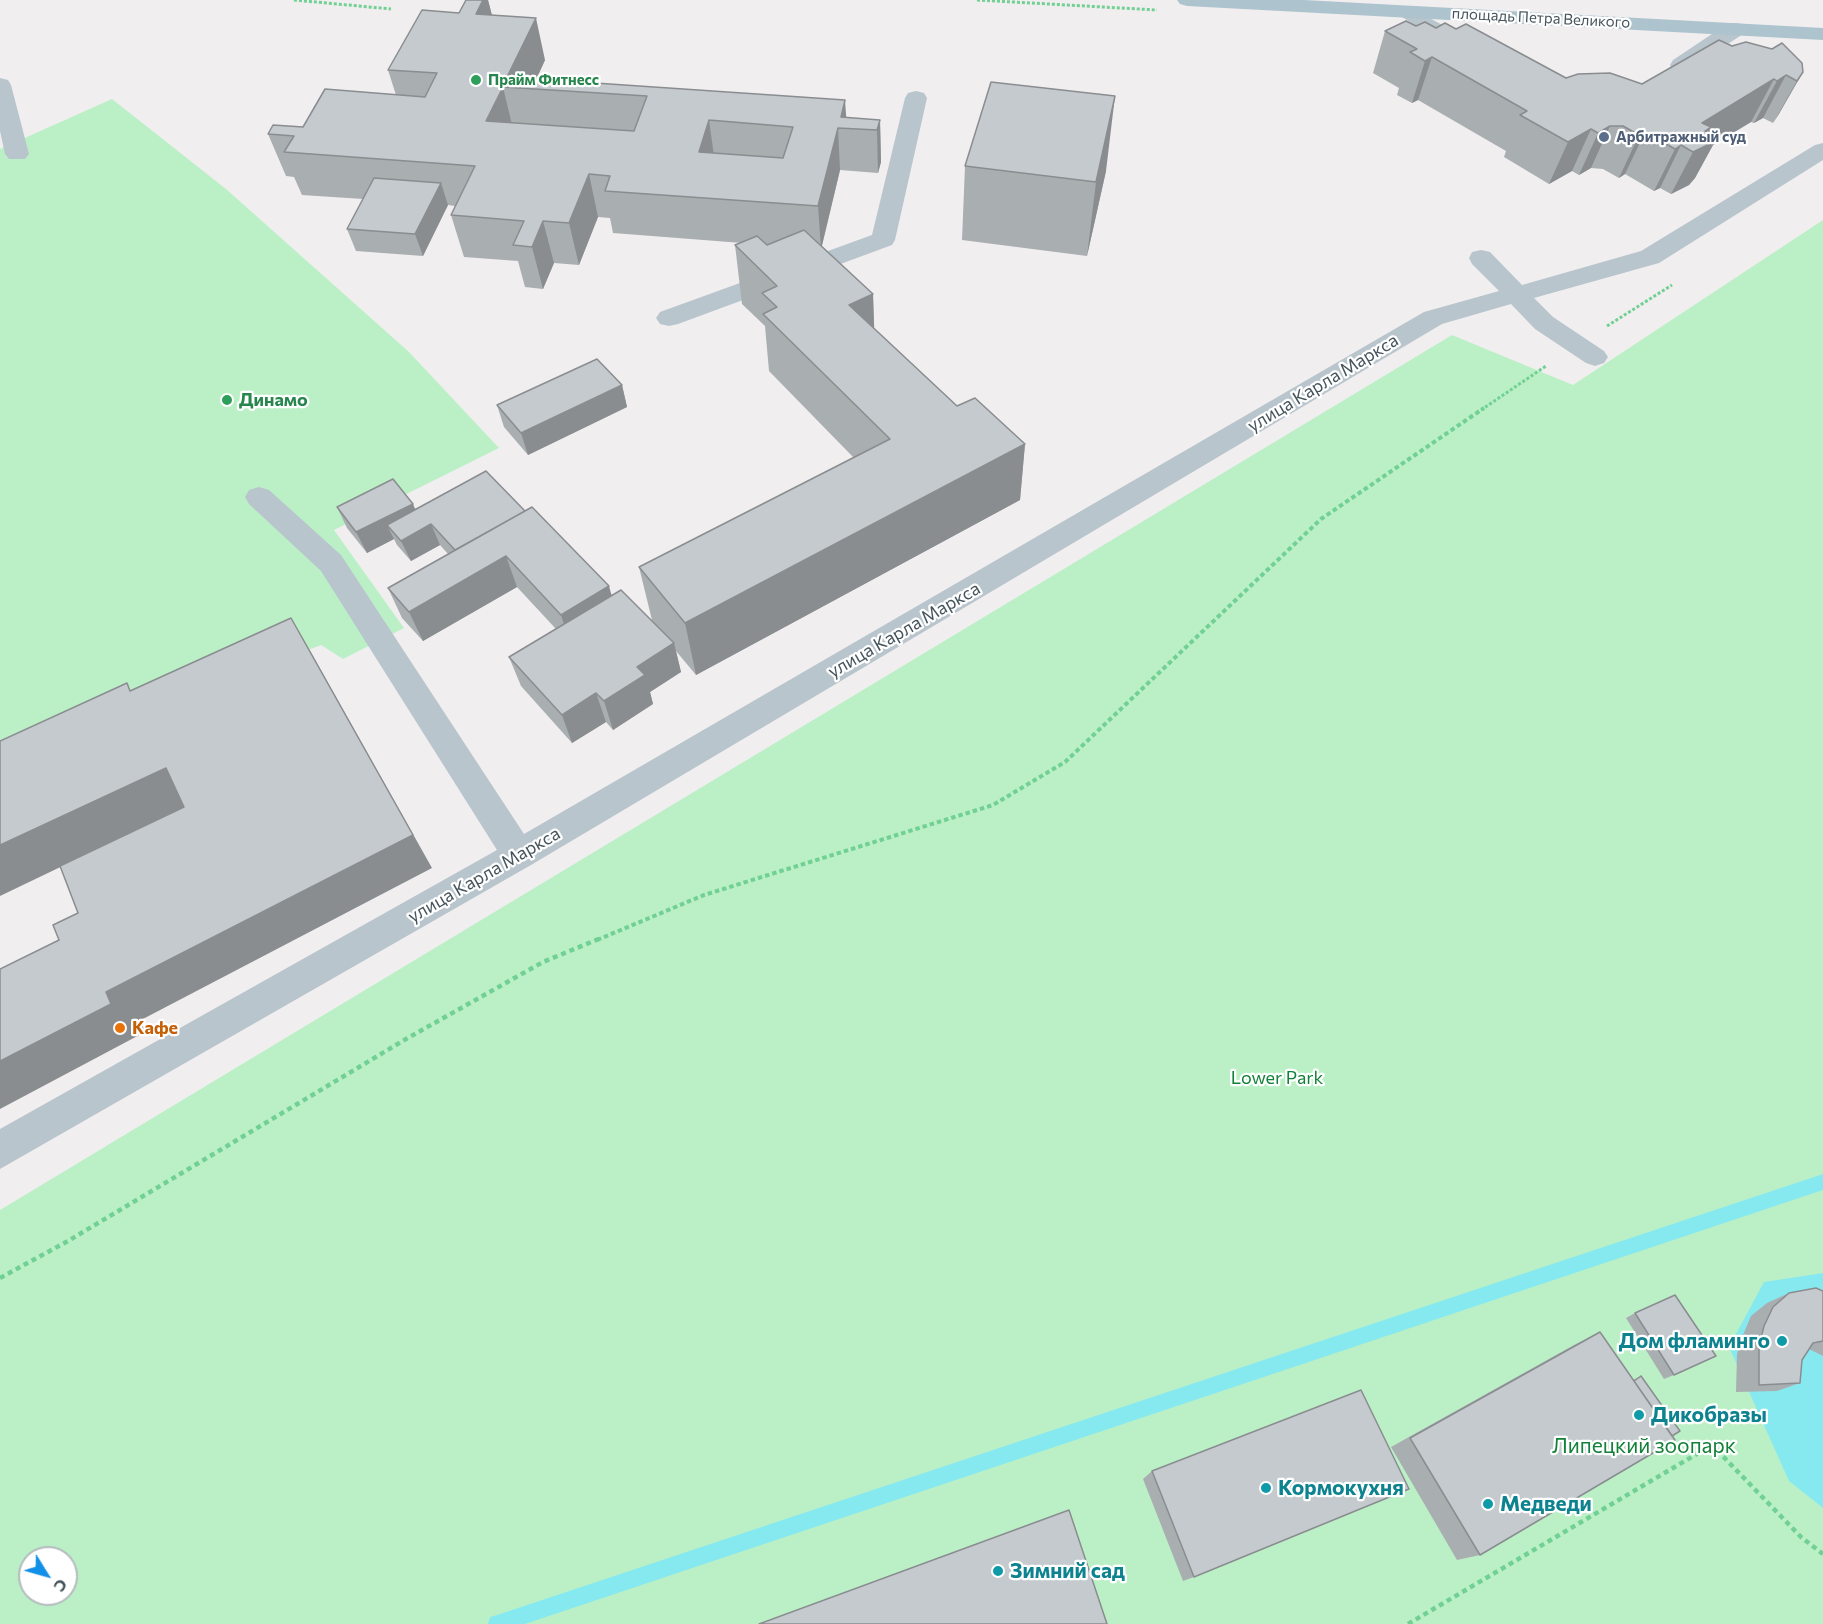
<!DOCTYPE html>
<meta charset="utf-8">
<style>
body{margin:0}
#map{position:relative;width:1823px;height:1624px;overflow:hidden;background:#f1eeef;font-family:Commissioner,sans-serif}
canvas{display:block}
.north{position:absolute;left:18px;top:1546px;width:60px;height:60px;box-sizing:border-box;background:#fff;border:2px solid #b5bbbe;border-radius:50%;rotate:127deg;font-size:16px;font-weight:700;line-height:24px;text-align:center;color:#46555c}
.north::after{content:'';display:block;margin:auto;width:21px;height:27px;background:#1290e7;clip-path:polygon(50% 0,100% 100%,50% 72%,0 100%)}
</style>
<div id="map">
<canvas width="1823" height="1624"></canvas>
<div class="north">С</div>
</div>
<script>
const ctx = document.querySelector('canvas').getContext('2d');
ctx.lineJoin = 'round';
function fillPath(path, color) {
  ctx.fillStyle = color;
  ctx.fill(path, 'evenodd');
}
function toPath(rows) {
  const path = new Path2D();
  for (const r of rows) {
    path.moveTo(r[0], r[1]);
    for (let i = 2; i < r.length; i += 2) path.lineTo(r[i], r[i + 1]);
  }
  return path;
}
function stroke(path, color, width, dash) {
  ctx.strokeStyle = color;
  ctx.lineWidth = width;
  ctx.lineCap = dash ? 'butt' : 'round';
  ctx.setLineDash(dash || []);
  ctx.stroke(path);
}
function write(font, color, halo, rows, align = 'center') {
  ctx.font = font + ' Commissioner,sans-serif';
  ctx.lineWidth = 4.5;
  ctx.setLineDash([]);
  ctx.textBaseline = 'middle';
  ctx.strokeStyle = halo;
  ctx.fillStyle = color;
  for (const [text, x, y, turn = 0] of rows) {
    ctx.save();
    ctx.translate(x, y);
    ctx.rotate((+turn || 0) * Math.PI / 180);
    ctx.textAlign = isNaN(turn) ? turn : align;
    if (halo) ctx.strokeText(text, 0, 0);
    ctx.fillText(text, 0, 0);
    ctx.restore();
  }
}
const green = toPath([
 [112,99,226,189,409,352,499,448,334,530,404,628,343,659,321,645,70,740,0,775,0,149],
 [1823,220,1823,1624,0,1624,0,1210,1452,335,1573,385],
 [30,1558,66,1558,66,1594,30,1594]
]);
const water = toPath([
 [1823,1273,1823,1508,1789,1481,1729,1347,1764,1282]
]);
const stream = toPath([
 [1823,1174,1823,1190,525,1624,488,1624,490,1617,497,1615,1823,1174]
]);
const pathFar2 = toPath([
 [294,0,391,9],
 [977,0,1157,10],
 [1607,326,1672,285],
 [1481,410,1546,366]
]);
const pathFar1 = toPath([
 [597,940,704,895,993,805,1065,762,1321,519,1484,408]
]);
const path = toPath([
 [0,1278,68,1241,406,1039,543,962,601,938],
 [1408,1624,1712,1445,1801,1537,1823,1554]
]);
const minor = toPath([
 [1409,7,1472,41,1475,46,1472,51,1456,51,1402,17,1398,13,1402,9,1409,7],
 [1735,23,1743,24,1746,29,1743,34,1689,70,1673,70,1670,65,1673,60,1727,24,1735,23],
 [0,78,8,80,11,85,29,154,25,159,9,159,5,154,0,131,0,78],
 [916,91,924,93,927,98,895,240,892,245,678,324,669,326,660,324,656,318,660,312,872,235,905,98,908,93,916,91],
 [1823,143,1823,160,1659,263,1534,298,1553,317,1604,351,1608,357,1604,363,1595,366,1586,363,1535,329,1511,304,1442,324,531,865,0,1169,0,1129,497,850,321,571,249,504,245,497,249,490,259,487,269,490,341,555,524,834,1424,312,1499,291,1472,264,1469,258,1472,252,1481,250,1490,252,1522,285,1641,251,1815,145,1823,143]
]);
const major = toPath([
 [1177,0,1304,0,1823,28,1823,40,1187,6,1180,4,1177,0]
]);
const wall = toPath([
 [466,0,488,0,492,15,545,60,536,79,846,118,880,120,881,162,878,173,840,170,822,246,873,294,874,328,957,406,1025,444,1020,500,696,675,676,651,681,672,650,692,653,704,613,730,606,722,572,743,521,686,509,657,556,629,517,587,423,641,402,618,388,588,448,554,440,545,411,561,397,545,394,539,367,553,347,528,337,507,525,511,612,595,652,620,639,567,854,458,769,371,765,326,742,304,735,245,742,243,613,233,610,218,598,217,579,265,554,263,543,289,525,287,518,261,464,257,451,215,455,206,448,205,423,256,356,251,347,229,363,199,302,195,294,177,286,176,268,134,303,127,396,95,388,70,459,13],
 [1416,26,1456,29,1566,78,1642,84,1732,46,1803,72,1773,123,1763,118,1754,123,1751,122,1713,145,1695,178,1689,185,1671,194,1660,188,1654,191,1625,174,1619,178,1603,169,1591,168,1579,175,1572,171,1549,184,1504,157,1506,151,1418,100,1412,103,1397,95,1399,88,1373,73,1385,31],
 [965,166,1106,171,1087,256,962,240],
 [622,385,627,407,528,455,504,427,497,405],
 [1823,1291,1823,1356,1809,1349,1802,1360,1800,1383,1777,1391,1736,1392,1737,1354,1743,1335,1751,1316,1767,1303,1789,1293],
 [1635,1313,1674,1375,1664,1379,1626,1318],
 [1600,1332,1633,1380,1641,1376,1480,1555,1457,1560,1391,1447,1574,1345],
 [1152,1471,1194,1577,1183,1581,1143,1479]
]);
const shadedWall = toPath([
 [483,0,488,0,497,35,476,14],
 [536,18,545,60,532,89,507,77],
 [1432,57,1418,100,1412,103,1425,61],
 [1803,72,1779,114,1773,123,1797,81],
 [1786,75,1763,118,1754,123,1777,81],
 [1774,79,1751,122,1713,145,1695,178,1689,185,1671,194,1693,152,1702,123],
 [503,87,513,129,486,121],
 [1115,96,1106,171,1087,256,1096,182],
 [845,100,847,128,841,117],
 [709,120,715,163,699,152],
 [880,120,881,162,878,173,877,130],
 [1610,126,1591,168,1579,175,1598,133],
 [838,128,840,170,821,249,818,206],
 [1591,129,1572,171,1549,184,1568,142],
 [1645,132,1625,174,1619,178,1639,135],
 [1681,145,1660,188,1654,191,1675,149],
 [589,174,598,217,579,265,569,223],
 [441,183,448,205,423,256,415,234],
 [543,221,554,263,543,289,532,247],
 [873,294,875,351,849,305],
 [622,385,627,407,528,455,521,433],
 [1025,444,1020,500,696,675,685,623],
 [413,504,422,525,387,525,394,539,367,553,356,532],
 [431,524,440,545,411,561,401,541],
 [506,556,517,587,423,641,409,612],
 [609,586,617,615,570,644,561,615],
 [291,618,313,656,432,868,141,1020,145,1032,0,1109,0,1061,106,992],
 [674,643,681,672,650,692,653,704,613,730,604,701,637,667],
 [596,693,606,722,572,743,562,715],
 [166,768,194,803,0,896,0,845]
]);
const building = toPath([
 [466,0,483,0,476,14,536,18,507,77,845,100,841,117,880,120,877,130,838,128,818,206,605,191,610,176,589,174,569,223,543,221,532,247,513,245,524,221,451,215,475,166,284,152,294,136,268,134,273,125,303,127,325,89,425,97,437,73,388,70,422,10,459,13,466,0],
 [503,87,647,96,634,131,486,121,503,87],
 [709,120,793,127,783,158,699,152,709,120],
 [1406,21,1416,26,1425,22,1436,28,1445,23,1456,29,1466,24,1566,78,1578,74,1610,73,1642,84,1719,40,1732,46,1746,42,1772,49,1782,43,1802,63,1803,72,1797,81,1786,75,1777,81,1774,79,1702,123,1711,127,1705,131,1718,136,1712,143,1693,152,1681,145,1675,149,1645,132,1639,135,1623,126,1610,126,1598,133,1591,129,1568,142,1520,115,1527,111,1432,57,1425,61,1410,52,1417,49,1385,31,1406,21],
 [991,82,1115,96,1096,182,965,166,991,82],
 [374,178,441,183,415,234,347,229,374,178],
 [804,230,873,294,849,305,957,406,975,398,1025,444,685,623,639,567,890,439,763,314,777,307,762,293,777,286,735,245,757,236,767,245,804,230],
 [597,359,622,385,521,433,497,405,597,359],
 [486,471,525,511,455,550,431,524,401,541,387,525,486,471],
 [393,479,413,504,356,532,337,507,393,479],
 [532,507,609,586,561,615,506,556,409,612,388,588,532,507],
 [621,590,674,643,637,667,645,675,604,701,596,693,562,715,509,657,621,590],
 [291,618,413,835,106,992,111,1004,0,1061,0,969,59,940,53,925,78,913,60,866,184,807,166,768,0,845,0,741,127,683,130,691,291,618],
 [1816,1288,1823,1291,1823,1341,1813,1343,1802,1360,1800,1383,1759,1385,1759,1346,1764,1326,1773,1307,1789,1293,1816,1288],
 [1675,1295,1716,1356,1674,1375,1635,1313,1675,1295],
 [1600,1332,1675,1440,1480,1555,1410,1438,1600,1332],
 [1641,1376,1680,1431,1672,1436,1634,1381,1641,1376],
 [1361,1390,1409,1489,1194,1577,1152,1471,1361,1390],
 [1069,1510,1107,1624,759,1624,1069,1510]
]);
const markers = [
 [476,80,6,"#2e9e5b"],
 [1604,137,6,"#5c6f8a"],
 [227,400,6,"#2e9e5b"],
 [120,1028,6,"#e8710a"],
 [1782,1341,6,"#0f9aa8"],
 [1639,1415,6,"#0f9aa8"],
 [1266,1488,6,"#0f9aa8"],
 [1488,1504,6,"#0f9aa8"],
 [998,1571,6,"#0f9aa8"]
];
const farStreetnames = [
 ["площадь Петра Великого",1541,18,3]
];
const farLeisurenames = [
 ["Прайм Фитнесс",488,80]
];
const farServicenames = [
 ["Арбитражный суд",1616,137]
];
const streetNames = [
 ["улица Карла Маркса",1323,383,-31],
 ["улица Карла Маркса",904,630,-30],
 ["улица Карла Маркса",484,875,-30]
];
const leisureNames = [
 ["Динамо",239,400]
];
const foodNames = [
 ["Кафе",132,1028]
];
const parkNames = [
 ["Lower Park",1277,1078]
];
const nearCulturenames = [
 ["Дом фламинго",1770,1341,"right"],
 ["Дикобразы",1651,1415],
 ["Кормокухня",1278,1488],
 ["Медведи",1500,1504],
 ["Зимний сад",1010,1571]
];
const nearParknames = [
 ["Липецкий зоопарк",1644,1446]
];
fillPath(green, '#bbf0c7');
fillPath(water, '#86e9ef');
fillPath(stream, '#86e9ef');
stroke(pathFar2, '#71d093', 3, [3, 2]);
stroke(pathFar1, '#71d093', 4, [4.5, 3]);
stroke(path, '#71d093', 4.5, [5, 4]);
fillPath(minor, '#b9c5cc');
fillPath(major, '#adc3ce');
fillPath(wall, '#a9aeb1');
fillPath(shadedWall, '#8a8d90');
fillPath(building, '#c5cace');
stroke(building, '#8a8d90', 1.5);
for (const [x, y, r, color] of markers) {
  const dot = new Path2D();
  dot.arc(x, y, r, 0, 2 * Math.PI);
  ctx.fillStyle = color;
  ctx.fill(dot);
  stroke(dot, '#fff', 2);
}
write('15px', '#46555c', '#fff', farStreetnames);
write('bold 15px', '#27864d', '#fff', farLeisurenames, 'left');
write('bold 15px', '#4e5e75', '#fff', farServicenames, 'left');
write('18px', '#46555c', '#fff', streetNames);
write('bold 18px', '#27864d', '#fff', leisureNames, 'left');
write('bold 18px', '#c56008', '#fff', foodNames, 'left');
write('18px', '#138139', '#fff', parkNames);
write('bold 21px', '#0d838f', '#fff', nearCulturenames, 'left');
write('21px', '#138139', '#fff', nearParknames);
</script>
